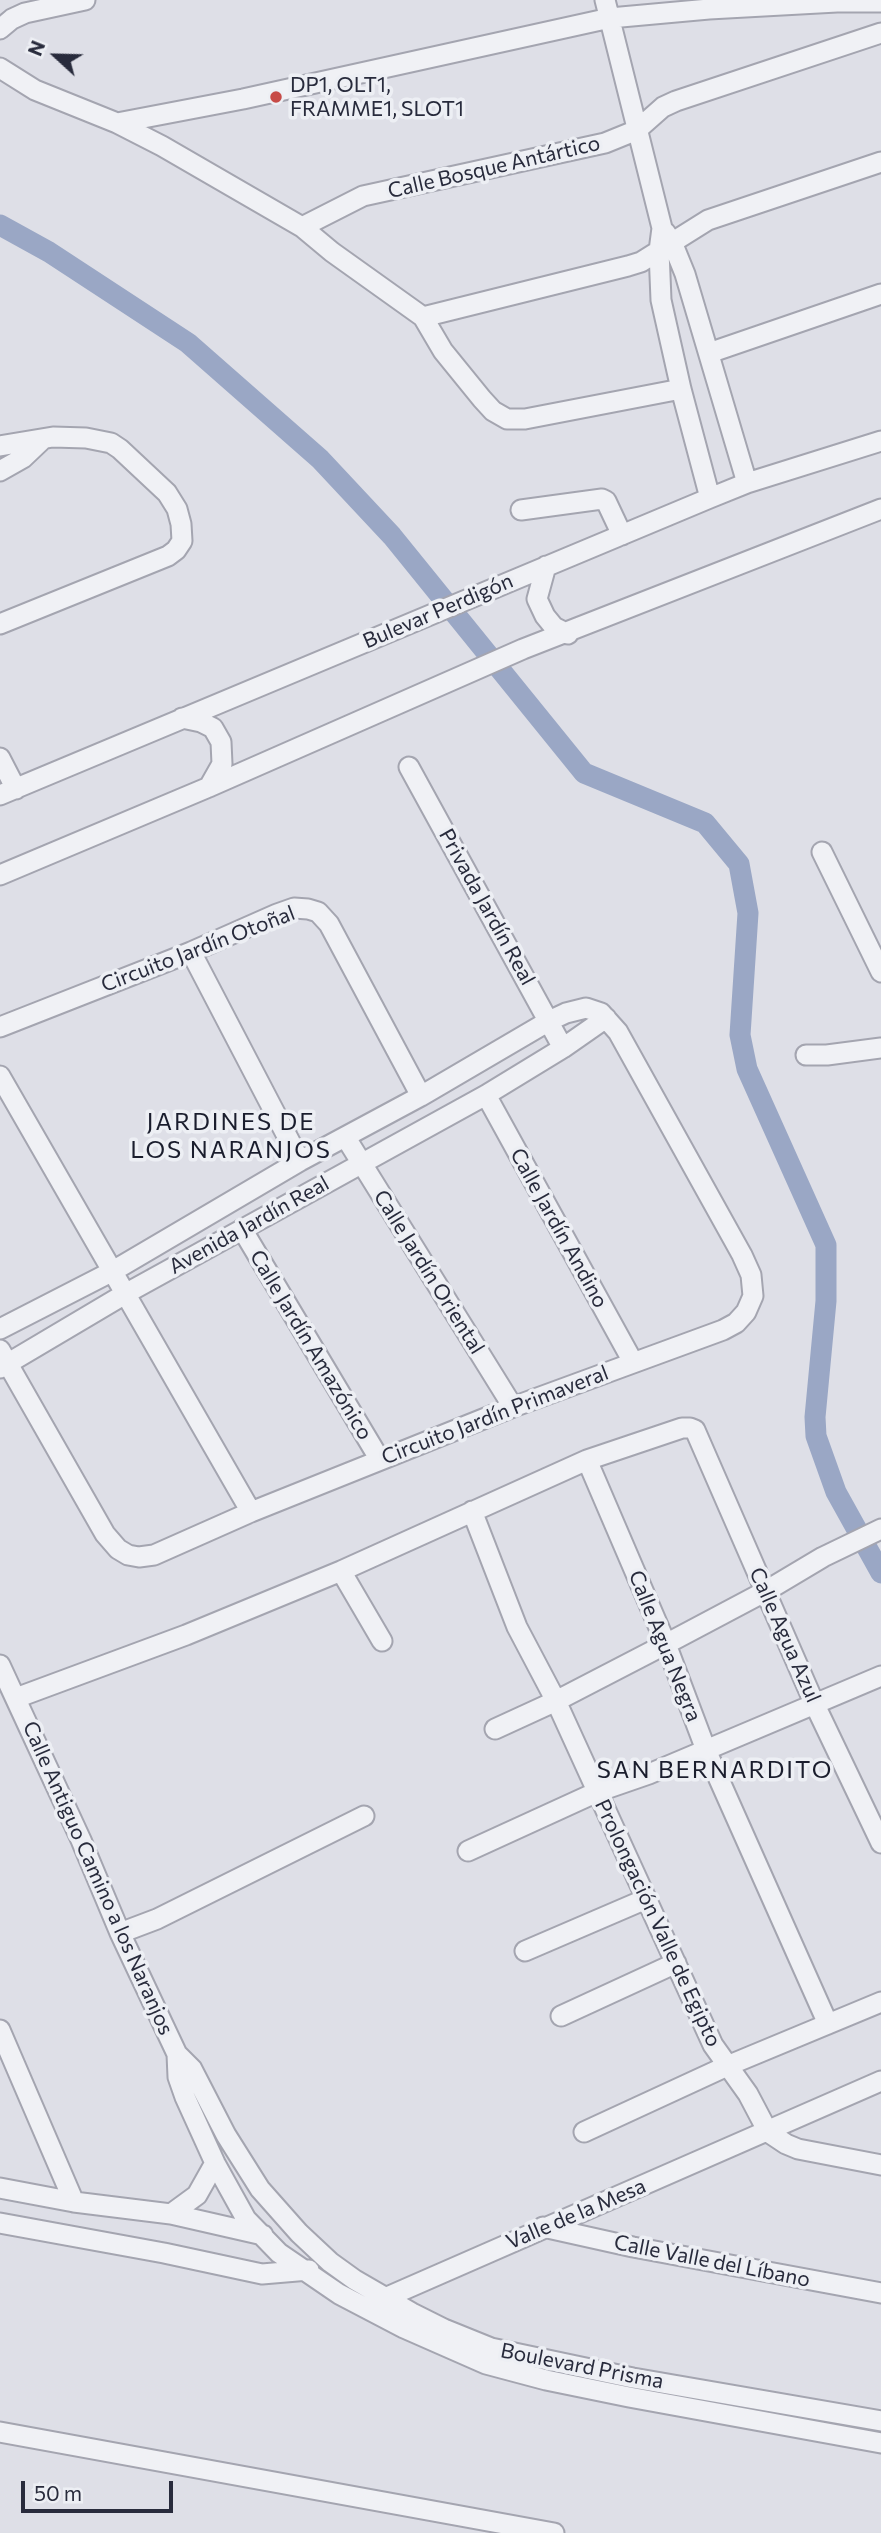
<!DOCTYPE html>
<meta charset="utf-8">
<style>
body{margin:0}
#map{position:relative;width:881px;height:2533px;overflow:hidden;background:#dedfe7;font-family:Commissioner,sans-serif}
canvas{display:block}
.north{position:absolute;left:21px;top:21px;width:70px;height:70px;-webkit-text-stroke:5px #edeff4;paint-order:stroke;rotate:292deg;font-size:19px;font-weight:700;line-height:28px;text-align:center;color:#282b3c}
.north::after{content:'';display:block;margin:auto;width:24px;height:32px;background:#282b3c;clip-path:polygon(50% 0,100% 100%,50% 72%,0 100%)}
.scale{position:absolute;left:21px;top:2481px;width:152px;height:32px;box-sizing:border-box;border:4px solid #282b3c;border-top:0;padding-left:9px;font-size:21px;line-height:24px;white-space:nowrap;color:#282b3c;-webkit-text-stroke:5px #edeff4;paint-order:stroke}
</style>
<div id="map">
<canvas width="881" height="2533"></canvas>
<div class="north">N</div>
<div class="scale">50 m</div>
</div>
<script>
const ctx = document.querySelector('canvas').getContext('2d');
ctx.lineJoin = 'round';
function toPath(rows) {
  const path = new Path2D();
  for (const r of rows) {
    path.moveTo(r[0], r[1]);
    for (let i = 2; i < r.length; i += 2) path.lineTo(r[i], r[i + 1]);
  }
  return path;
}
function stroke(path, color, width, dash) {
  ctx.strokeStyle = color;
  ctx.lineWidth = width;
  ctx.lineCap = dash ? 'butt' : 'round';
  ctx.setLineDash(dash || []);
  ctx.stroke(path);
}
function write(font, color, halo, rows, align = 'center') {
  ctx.font = font + ' Commissioner,sans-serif';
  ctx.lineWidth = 7;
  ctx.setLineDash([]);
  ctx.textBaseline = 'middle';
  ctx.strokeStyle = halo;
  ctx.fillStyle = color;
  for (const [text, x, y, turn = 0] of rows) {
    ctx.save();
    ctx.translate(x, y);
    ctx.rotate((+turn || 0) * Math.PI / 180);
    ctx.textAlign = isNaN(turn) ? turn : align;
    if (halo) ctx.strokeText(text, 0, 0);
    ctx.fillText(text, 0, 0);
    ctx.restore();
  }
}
const canal = toPath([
 [0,225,49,252,188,343,320,459,392,536,584,773,705,823,739,864,748,913,740,1035,747,1069,826,1245,826,1301,815,1417,816,1436,836,1492,881,1573]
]);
const minor = toPath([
 [605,0,662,228,659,251,661,300,681,389,710,498],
 [0,29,12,19,25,13,85,0],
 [0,68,35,90,117,123,162,146,302,227,332,252,423,317,443,351,482,399,493,411,507,419,525,419,681,389],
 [117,123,243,99,610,18,709,9,837,2,881,2],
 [302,227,363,196,605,143,637,130,663,107,676,101,881,33],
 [665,232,672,242,685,274,747,483],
 [423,317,628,266,641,262,708,220,881,162],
 [709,353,881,294],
 [0,446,53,437,86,438,111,443,120,449,167,493,177,509,181,524,182,541,176,550,168,556,0,624],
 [0,471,23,458,43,439],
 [521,510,602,499,606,501,622,535],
 [546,566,537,599,545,616,554,627,568,634],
 [182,718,201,722,213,728,221,742,222,764,209,787],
 [0,758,16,789],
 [409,767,563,1048],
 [0,795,710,498,747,483,881,441],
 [822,852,881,972],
 [0,875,209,787,523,649,881,509],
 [191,952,300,1161],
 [0,1027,191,952,277,914,294,908,308,909,318,912,329,924,421,1096],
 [806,1055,827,1055,881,1048],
 [0,1076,251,1512],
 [486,1095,633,1362],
 [346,1138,513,1407],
 [242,1229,380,1460],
 [0,1329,113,1271,300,1161,421,1096,549,1021,566,1013,586,1008,601,1013,618,1032,742,1255,751,1275,753,1296,746,1312,736,1323,723,1330,513,1407,251,1512,154,1555,139,1557,128,1555,118,1549,105,1534,0,1350],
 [0,1368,125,1294,486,1095,563,1048,606,1018],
 [587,1460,666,1644,706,1750,828,2024],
 [472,1511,517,1627,556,1701,713,2045,748,2094,768,2132,786,2144,798,2149,881,2165],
 [341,1571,382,1641],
 [0,1665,81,1840,120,1933,177,2054,192,2069,226,2135,260,2189,299,2233,330,2262,355,2280,412,2313,444,2329,491,2348,633,2378,881,2421],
 [16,1698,186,1635,341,1571,587,1460,682,1428,690,1428,695,1430,815,1705,881,1843],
 [495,1729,556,1701,666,1644,766,1591,823,1557,881,1529],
 [468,1851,597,1792,649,1774,881,1676],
 [120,1933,157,1919,364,1816],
 [525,1951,646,1899],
 [561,2016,676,1963],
 [0,2030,74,2202],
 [177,2054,178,2077,185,2097,215,2163,246,2219,279,2253,339,2294,404,2328,486,2364,546,2380,629,2397,881,2443],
 [584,2132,727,2066,881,2002],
 [0,2188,74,2202,171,2214,263,2235],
 [171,2214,197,2195,215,2163],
 [0,2223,164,2253,262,2274,309,2270],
 [543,2227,633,2247,881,2293],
 [385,2298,881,2081],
 [0,2432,554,2533]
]);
const markers = [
 [276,97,7,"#c74b47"]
];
const poiNames = [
 ["DP1, OLT1,",290,85],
 ["FRAMME1, SLOT1",290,109]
];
const streetNames = [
 ["Calle Bosque Antártico",494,167,-13],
 ["Bulevar Perdigón",438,611,-23],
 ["Privada Jardín Real",487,907,61],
 ["Circuito Jardín Otoñal",198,949,-21],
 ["Avenida Jardín Real",249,1225,-29],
 ["Calle Jardín Andino",559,1228,61],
 ["Calle Jardín Oriental",429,1272,58],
 ["Calle Jardín Amazónico",311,1345,59],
 ["Circuito Jardín Primaveral",495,1415,-21],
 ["Calle Agua Azul",785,1635,66],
 ["Calle Agua Negra",665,1646,68],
 ["Calle Antiguo Camino a los Naranjos",98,1878,66],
 ["Prolongación Valle de Egipto",658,1923,65],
 ["Valle de la Mesa",576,2214,-23],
 ["Calle Valle del Líbano",712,2261,11],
 ["Boulevard Prisma",582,2366,11]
];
const quarterNames = [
 ["JARDINES DE",231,1122],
 ["LOS NARANJOS",231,1150],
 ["SAN BERNARDITO",715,1770]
];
stroke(canal, '#9aa7c5', 21);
stroke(minor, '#a4a5b0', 23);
stroke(minor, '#f0f1f5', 19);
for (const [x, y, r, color] of markers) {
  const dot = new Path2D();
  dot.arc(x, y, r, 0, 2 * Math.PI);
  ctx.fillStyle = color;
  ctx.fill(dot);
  stroke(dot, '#edeff4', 2.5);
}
write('21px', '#282b3c', '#edeff4', poiNames, 'left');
write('21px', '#282b3c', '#edeff4', streetNames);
ctx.letterSpacing = '2px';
write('24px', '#1a1d2d', '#edeff4', quarterNames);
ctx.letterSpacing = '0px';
</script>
